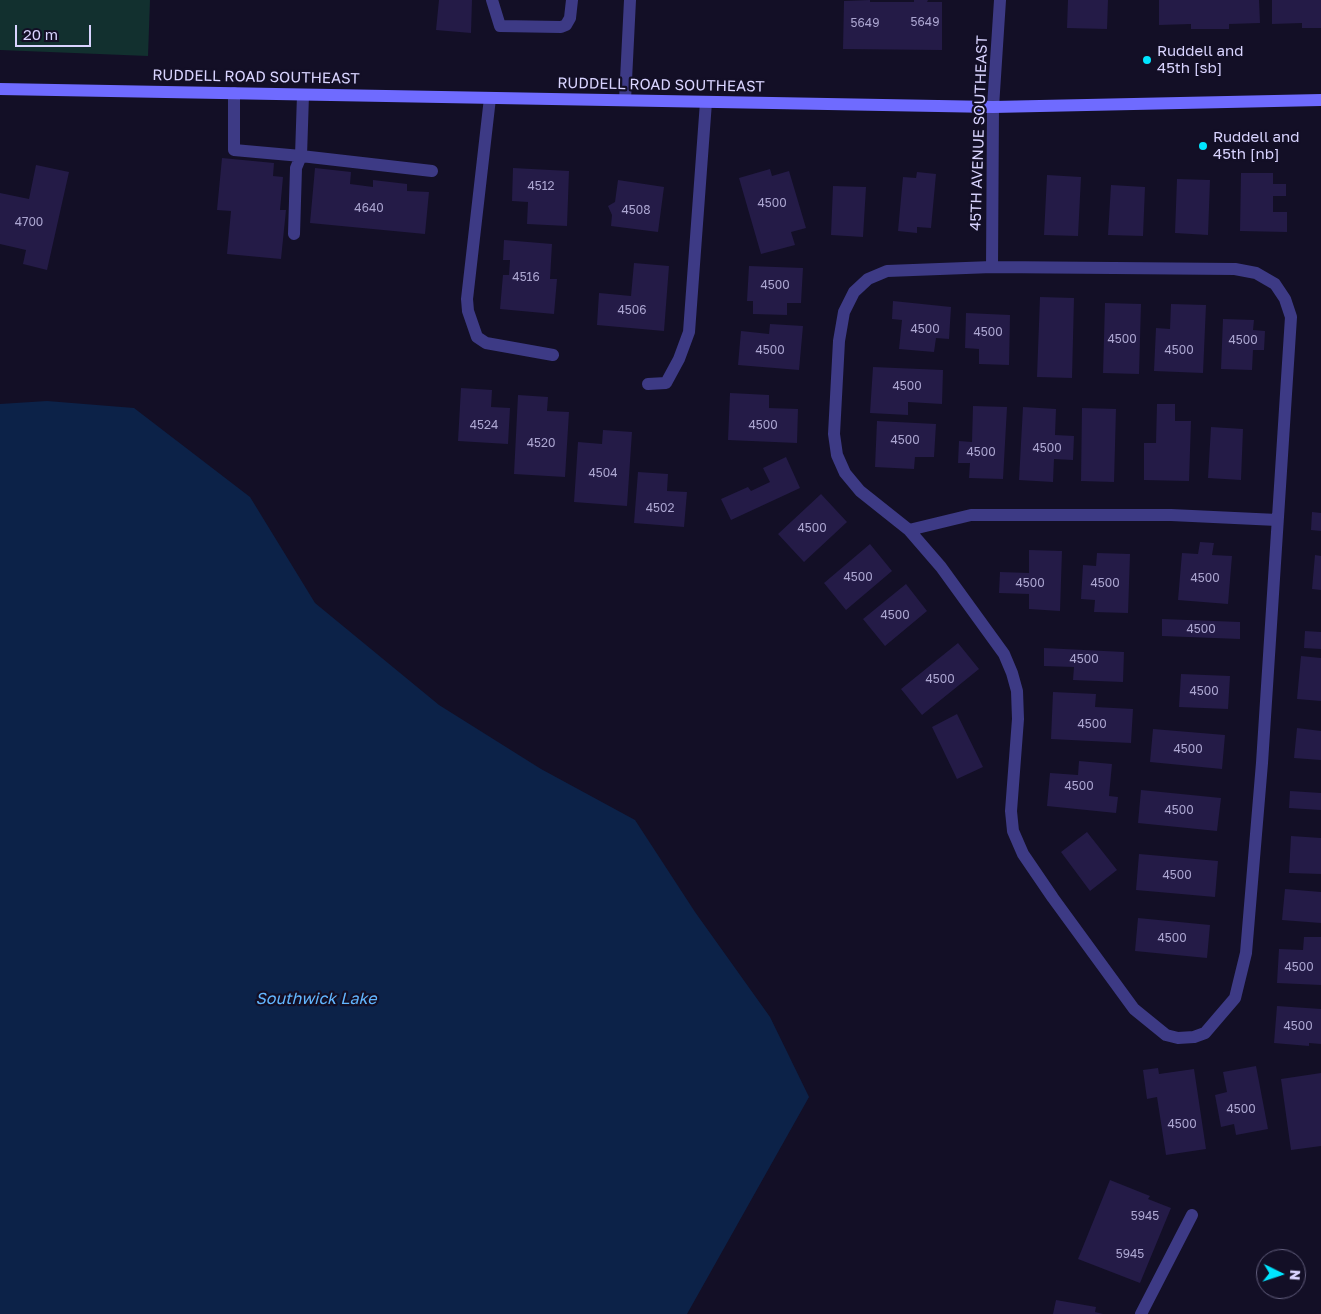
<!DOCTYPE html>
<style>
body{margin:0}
#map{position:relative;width:1321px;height:1314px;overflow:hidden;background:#130f26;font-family:"Golos Text",sans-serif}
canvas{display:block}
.north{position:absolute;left:1256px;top:1249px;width:50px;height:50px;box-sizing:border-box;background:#130f26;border:1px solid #625e7d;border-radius:50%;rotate:94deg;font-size:14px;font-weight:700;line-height:20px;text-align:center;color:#d9d4ff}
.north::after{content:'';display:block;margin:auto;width:18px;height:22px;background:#00e5ff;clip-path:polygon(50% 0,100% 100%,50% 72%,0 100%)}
.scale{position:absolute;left:15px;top:25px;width:76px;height:22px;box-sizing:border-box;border:2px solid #d9d4ff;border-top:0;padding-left:6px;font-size:15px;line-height:18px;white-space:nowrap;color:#d9d4ff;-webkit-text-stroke:4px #130f26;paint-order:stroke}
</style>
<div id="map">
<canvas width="1321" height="1314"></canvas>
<div class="north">N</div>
<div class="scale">20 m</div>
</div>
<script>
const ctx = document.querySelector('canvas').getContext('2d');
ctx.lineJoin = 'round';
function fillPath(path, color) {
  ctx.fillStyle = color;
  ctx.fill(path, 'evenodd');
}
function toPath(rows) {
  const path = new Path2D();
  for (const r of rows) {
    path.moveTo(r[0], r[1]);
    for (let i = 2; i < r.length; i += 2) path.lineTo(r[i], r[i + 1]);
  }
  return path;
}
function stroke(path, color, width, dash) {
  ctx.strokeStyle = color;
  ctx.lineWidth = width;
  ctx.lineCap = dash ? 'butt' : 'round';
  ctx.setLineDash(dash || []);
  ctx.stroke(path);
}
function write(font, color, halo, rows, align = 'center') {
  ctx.font = font + ' "Golos Text",sans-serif';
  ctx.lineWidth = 4.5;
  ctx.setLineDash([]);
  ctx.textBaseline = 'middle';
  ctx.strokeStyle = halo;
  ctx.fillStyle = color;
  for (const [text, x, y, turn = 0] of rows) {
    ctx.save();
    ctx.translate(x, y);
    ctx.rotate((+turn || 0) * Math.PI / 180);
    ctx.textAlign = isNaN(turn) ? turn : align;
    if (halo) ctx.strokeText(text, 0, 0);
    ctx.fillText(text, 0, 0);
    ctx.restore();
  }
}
const green = toPath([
 [0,0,150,0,148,56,0,50]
]);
const water = toPath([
 [47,401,134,408,250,497,315,603,439,705,541,769,635,820,695,912,770,1017,809,1097,687,1314,0,1314,0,404]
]);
const building = toPath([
 [439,0,472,0,471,33,436,30],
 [870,0,870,2,914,2,914,0,928,0,927,2,942,2,942,50,843,49,844,1],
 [1068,0,1108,0,1107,29,1067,28],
 [1159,0,1259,0,1260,23,1229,24,1229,29,1191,29,1191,24,1159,25],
 [1272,0,1321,0,1321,28,1302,28,1302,23,1272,24],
 [222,158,274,163,273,176,283,177,280,210,286,210,281,259,227,254,231,211,217,210],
 [36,165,69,172,47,270,23,264,26,250,0,244,0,193,29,199],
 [315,168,351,172,350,184,373,187,373,180,407,184,407,191,429,192,425,234,310,223],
 [513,168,569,171,567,226,527,224,528,202,512,201],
 [770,169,772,176,789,171,806,228,791,232,795,245,761,254,739,178],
 [917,172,936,174,931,228,917,227,917,233,898,231,903,177,916,178],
 [1241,173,1273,173,1273,184,1286,184,1286,196,1273,196,1273,212,1287,212,1287,232,1240,231],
 [1047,175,1081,177,1078,236,1044,235],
 [1177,179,1210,180,1208,235,1175,233],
 [618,180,664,187,658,232,611,226,612,215,608,206,615,202],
 [1111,185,1145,187,1143,236,1108,235],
 [833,186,866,187,863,237,831,235],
 [504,240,552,244,550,279,557,279,554,314,500,309,503,275,509,275,510,260,503,260],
 [634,263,669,266,664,331,597,325,599,293,631,296],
 [749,266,803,268,801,303,787,303,787,315,753,314,753,301,747,301],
 [1040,297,1074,298,1072,378,1037,377],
 [893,301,951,307,949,339,936,338,934,352,899,349,902,320,892,319],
 [1105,303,1141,304,1139,374,1103,373],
 [1171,304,1206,305,1203,373,1154,371,1156,328,1170,329],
 [966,313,1010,315,1009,365,979,364,979,349,965,348],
 [1223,319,1254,320,1253,330,1265,331,1264,350,1253,350,1252,370,1221,369],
 [770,324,803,326,799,370,738,365,741,331,769,334],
 [873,367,943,370,942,404,908,402,908,415,870,413],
 [461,388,492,390,491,407,510,408,508,444,458,441],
 [730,393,769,395,769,408,798,409,797,443,728,440],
 [518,395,548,397,547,411,569,412,565,477,514,474],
 [1157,404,1175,404,1175,421,1191,421,1189,481,1144,480,1144,443,1156,443],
 [973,406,1007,407,1003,479,969,478,970,463,958,463,959,441,972,442],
 [1023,407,1056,409,1055,435,1074,436,1073,460,1054,459,1053,482,1019,480],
 [1082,408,1116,409,1114,482,1081,481],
 [877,421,936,424,934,457,915,457,914,469,875,467],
 [1211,427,1243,429,1241,480,1208,478],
 [603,430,632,432,627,506,574,502,578,442,602,444],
 [786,457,800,488,731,520,721,499,748,487,751,491,770,482,763,468],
 [638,472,668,474,667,491,687,492,684,527,634,523],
 [821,494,847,522,804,562,778,534],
 [1312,512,1321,513,1321,531,1311,530],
 [1200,542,1214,543,1212,555,1232,556,1228,604,1178,600,1182,553,1198,554],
 [870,544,892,571,846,610,824,583],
 [1029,550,1062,551,1060,611,1029,609,1029,594,999,593,1000,572,1029,573],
 [1097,553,1130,554,1128,613,1094,612,1095,600,1081,599,1083,565,1096,566],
 [1315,555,1321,556,1321,590,1312,589],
 [906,584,927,611,885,646,863,619],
 [1162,619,1240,622,1240,639,1162,636],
 [1305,631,1321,632,1321,649,1304,648],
 [958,643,979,669,922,715,901,689],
 [1044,648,1124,652,1123,682,1073,680,1074,667,1044,666],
 [1301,656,1321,658,1321,701,1297,699],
 [1181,674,1230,676,1228,709,1179,707],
 [1053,692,1096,694,1095,707,1133,709,1131,743,1051,739],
 [957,714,983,767,957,779,932,727],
 [1297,728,1321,731,1321,760,1294,758],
 [1153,729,1225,735,1222,769,1150,762],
 [1079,761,1112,764,1109,796,1118,797,1116,813,1047,806,1050,773,1078,775],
 [1141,790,1221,798,1217,831,1138,823],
 [1290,791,1321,793,1321,810,1289,808],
 [1087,832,1117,870,1090,891,1061,852],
 [1291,836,1321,838,1321,874,1289,873],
 [1139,854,1218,861,1215,897,1136,890],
 [1285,889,1321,892,1321,923,1282,920],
 [1138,918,1210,925,1207,958,1135,951],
 [1304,937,1321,937,1321,985,1277,983,1279,949,1303,950],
 [1277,1006,1321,1009,1321,1044,1309,1043,1309,1046,1274,1043],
 [1256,1066,1268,1129,1236,1135,1234,1124,1221,1127,1215,1095,1227,1092,1223,1072],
 [1158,1068,1159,1074,1194,1069,1206,1149,1166,1155,1157,1097,1147,1099,1143,1070],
 [1321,1073,1321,1146,1291,1150,1281,1079],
 [1110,1180,1150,1196,1148,1199,1171,1208,1140,1283,1078,1259],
 [1056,1300,1096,1307,1095,1312,1103,1314,1053,1314]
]);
const lane = toPath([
 [492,0,500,26,561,27,566,25,570,18,572,0],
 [234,93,234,150,301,156,296,168,294,234],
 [303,95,301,156,432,171],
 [490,98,467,299,468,311,477,337,486,343,553,355],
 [648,384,666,383,679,359,689,332,706,102],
 [1141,1314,1192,1215]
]);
const street = toPath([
 [625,100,630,0],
 [992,267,1235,269,1256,273,1275,284,1285,299,1291,317,1262,763,1246,953,1235,998,1205,1033,1194,1037,1178,1038,1166,1035,1134,1009,1053,898,1023,854,1013,831,1011,811,1018,719,1017,691,1012,673,1004,654,941,567,909,530,860,491,845,473,837,455,834,434,839,341,844,312,854,292,868,279,887,271,992,267],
 [992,267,993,107,1000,0],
 [909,530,971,515,1171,515,1277,520]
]);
const secondary = toPath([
 [0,89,993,107,1321,100]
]);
const markers = [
 [1147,60,5,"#00e5ff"],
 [1203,146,5,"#00e5ff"]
];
const numberNames = [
 ["5649",925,22],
 ["5649",865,23],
 ["4512",541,186],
 ["4500",772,203],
 ["4640",369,208],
 ["4508",636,210],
 ["4700",29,222],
 ["4516",526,277],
 ["4500",775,285],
 ["4506",632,310],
 ["4500",925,329],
 ["4500",988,332],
 ["4500",1122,339],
 ["4500",1243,340],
 ["4500",770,350],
 ["4500",1179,350],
 ["4500",907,386],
 ["4524",484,425],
 ["4500",763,425],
 ["4500",905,440],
 ["4520",541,443],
 ["4500",1047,448],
 ["4500",981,452],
 ["4504",603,473],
 ["4502",660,508],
 ["4500",812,528],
 ["4500",858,577],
 ["4500",1205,578],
 ["4500",1030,583],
 ["4500",1105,583],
 ["4500",895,615],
 ["4500",1201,629],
 ["4500",1084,659],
 ["4500",940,679],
 ["4500",1204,691],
 ["4500",1092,724],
 ["4500",1188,749],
 ["4500",1079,786],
 ["4500",1179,810],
 ["4500",1177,875],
 ["4500",1172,938],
 ["4500",1299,967],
 ["4500",1298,1026],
 ["4500",1241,1109],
 ["4500",1182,1124],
 ["5945",1145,1216],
 ["5945",1130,1254]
];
const poiNames = [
 ["Ruddell and",1157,51],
 ["45th [sb]",1157,68],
 ["Ruddell and",1213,137],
 ["45th [nb]",1213,154]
];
const streetNames = [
 ["RUDDELL ROAD SOUTHEAST",256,77,1],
 ["RUDDELL ROAD SOUTHEAST",661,85,1],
 ["45TH AVENUE SOUTHEAST",979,133,-88]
];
const waterNames = [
 ["Southwick Lake",316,999]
];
fillPath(green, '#12302f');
fillPath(water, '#0c2248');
fillPath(building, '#241b47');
stroke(lane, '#3d3a85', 12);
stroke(street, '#3d3a85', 12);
stroke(secondary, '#6f6bff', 12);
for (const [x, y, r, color] of markers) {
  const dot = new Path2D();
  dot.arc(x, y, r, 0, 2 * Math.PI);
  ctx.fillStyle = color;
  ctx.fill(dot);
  stroke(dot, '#130f26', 2);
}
write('12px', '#aca6d1', null, numberNames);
write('15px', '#d9d4ff', '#130f26', poiNames, 'left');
write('15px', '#d9d4ff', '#130f26', streetNames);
write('italic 16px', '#62b6ff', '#130f26', waterNames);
</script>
